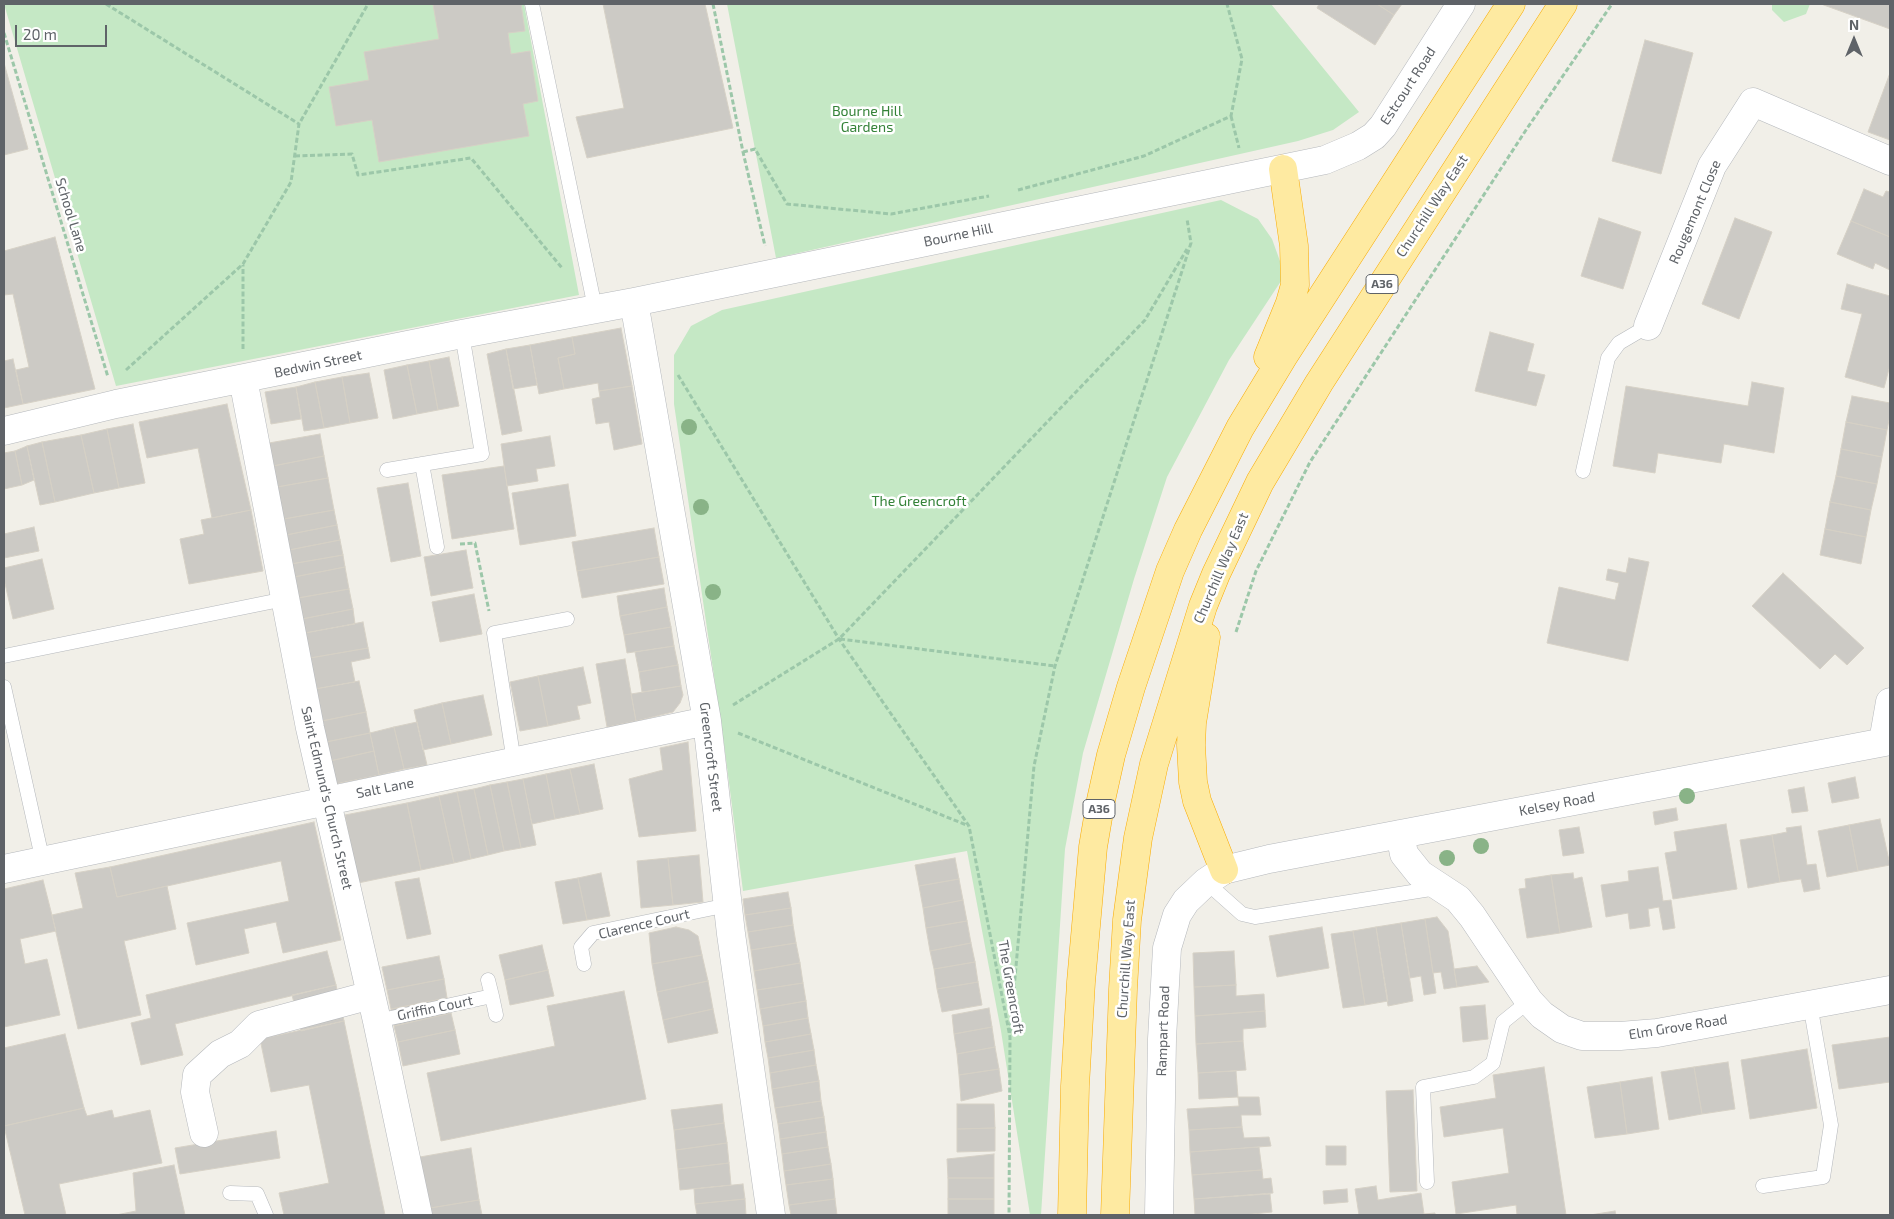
<!DOCTYPE html>
<style>
body{margin:0}
#map{position:relative;width:1894px;height:1219px;overflow:hidden;background:#f1efe8;font-family:"Exo 2",sans-serif}
canvas{display:block}
.frame{position:absolute;inset:0;border:5px solid #5f6368;pointer-events:none}
.north{position:absolute;left:1829px;top:15px;width:50px;height:50px;-webkit-text-stroke:4px #fff;paint-order:stroke;rotate:0deg;font-size:14px;font-weight:700;line-height:20px;text-align:center;color:#5f6368}
.north::after{content:'';display:block;margin:auto;width:18px;height:22px;background:#5f6368;clip-path:polygon(50% 0,100% 100%,50% 72%,0 100%)}
.scale{position:absolute;left:15px;top:25px;width:92px;height:22px;box-sizing:border-box;border:2px solid #5f6368;border-top:0;padding-left:6px;font-size:15px;line-height:18px;white-space:nowrap;color:#5f6368;-webkit-text-stroke:4px #fff;paint-order:stroke}
</style>
<div id="map">
<canvas width="1894" height="1219"></canvas>
<div class="frame"></div>
<div class="north">N</div>
<div class="scale">20 m</div>
</div>
<script>
const ctx = document.querySelector('canvas').getContext('2d');
ctx.lineJoin = 'round';
function fillPath(path, color) {
  ctx.fillStyle = color;
  ctx.fill(path, 'evenodd');
}
function toPath(rows) {
  const path = new Path2D();
  for (const r of rows) {
    path.moveTo(r[0], r[1]);
    for (let i = 2; i < r.length; i += 2) path.lineTo(r[i], r[i + 1]);
  }
  return path;
}
function stroke(path, color, width, dash) {
  ctx.strokeStyle = color;
  ctx.lineWidth = width;
  ctx.lineCap = dash ? 'butt' : 'round';
  ctx.setLineDash(dash || []);
  ctx.stroke(path);
}
function write(font, color, halo, rows, align = 'center') {
  ctx.font = font + ' "Exo 2",sans-serif';
  ctx.lineWidth = 5;
  ctx.setLineDash([]);
  ctx.textBaseline = 'middle';
  ctx.strokeStyle = halo;
  ctx.fillStyle = color;
  for (const [text, x, y, turn = 0] of rows) {
    ctx.save();
    ctx.translate(x, y);
    ctx.rotate((+turn || 0) * Math.PI / 180);
    ctx.textAlign = isNaN(turn) ? turn : align;
    if (halo) ctx.strokeText(text, 0, 0);
    ctx.fillText(text, 0, 0);
    ctx.restore();
  }
}
const green = toPath([
 [4,4,524,4,579,295,116,386],
 [727,4,1271,4,1359,112,1333,130,1298,141,776,258],
 [1772,4,1810,4,1806,14,1784,22,1772,10],
 [1221,200,1258,219,1272,239,1285,275,1229,360,1167,477,1134,579,1083,753,1065,849,1041,1215,1030,1215,1001,1031,967,851,743,891,724,744,674,404,674,355,691,326,722,310]
]);
const building = toPath([
 [433,4,521,4,525,31,508,33,511,54,530,51,538,101,523,104,529,136,379,162,372,120,336,126,329,87,369,80,364,52,439,39,433,4],
 [603,4,705,4,733,128,587,158,576,117,624,108,603,4],
 [1319,4,1377,4,1394,15,1375,45,1317,8,1319,4],
 [1377,4,1402,4,1394,15,1377,4],
 [1821,4,1890,4,1890,29,1821,4],
 [1645,40,1693,53,1661,174,1612,161,1645,40],
 [4,63,28,149,4,155,4,63],
 [1890,73,1890,140,1868,132,1890,73],
 [1864,189,1883,197,1886,191,1890,192,1890,237,1851,221,1864,189],
 [1599,218,1641,232,1623,289,1581,276,1599,218],
 [1735,218,1772,232,1739,319,1702,304,1735,218],
 [1851,221,1890,237,1890,270,1875,263,1873,269,1837,254,1851,221],
 [55,237,95,389,23,404,16,370,29,367,13,294,4,295,4,251,55,237],
 [1847,284,1890,296,1890,365,1884,388,1845,377,1862,314,1841,309,1847,284],
 [621,328,632,386,599,391,598,383,564,389,558,358,575,354,572,337,621,328],
 [1490,332,1534,344,1527,371,1545,375,1536,406,1475,391,1490,332],
 [572,337,575,354,558,358,564,389,539,394,530,345,572,337],
 [530,345,537,385,513,389,506,349,530,345],
 [506,349,522,431,502,435,487,354,506,349],
 [449,357,459,406,438,410,429,361,449,357],
 [13,359,23,404,4,408,4,361,13,359],
 [429,361,438,410,417,414,407,365,429,361],
 [407,365,417,414,393,419,384,370,407,365],
 [369,373,378,418,350,423,342,377,369,373],
 [342,377,350,423,324,428,315,382,342,377],
 [315,382,324,428,304,431,296,387,315,382],
 [1752,382,1784,388,1774,453,1724,444,1721,463,1658,453,1655,473,1613,466,1626,386,1748,406,1752,382],
 [632,386,642,444,614,450,609,422,596,424,592,399,600,397,599,391,632,386],
 [296,387,301,419,271,424,265,392,296,387],
 [1852,396,1890,403,1890,415,1887,430,1846,422,1852,396],
 [227,404,251,510,212,518,198,448,147,458,139,422,227,404],
 [1846,422,1887,430,1882,457,1841,449,1846,422],
 [133,424,145,483,119,488,107,429,133,424],
 [107,429,119,488,94,493,81,435,107,429],
 [320,434,324,456,273,466,269,443,320,434],
 [81,435,94,493,55,502,42,442,81,435],
 [550,436,555,466,536,469,538,481,507,486,501,444,550,436],
 [42,442,55,502,40,505,27,446,42,442],
 [27,446,34,480,22,485,15,451,27,446],
 [1841,449,1882,457,1877,484,1836,476,1841,449],
 [15,451,22,485,4,489,4,453,15,451],
 [324,456,328,478,277,487,273,466,324,456],
 [504,466,514,529,452,539,442,475,504,466],
 [1836,476,1877,484,1871,510,1830,502,1836,476],
 [328,478,334,510,284,519,277,487,328,478],
 [408,483,421,556,391,562,377,488,408,483],
 [568,484,576,536,520,545,512,493,568,484],
 [1830,502,1871,510,1866,537,1825,529,1830,502],
 [251,510,263,571,189,584,180,539,204,534,201,520,251,510],
 [334,510,337,525,286,535,284,519,334,510],
 [337,525,340,540,289,550,286,535,337,525],
 [34,527,39,551,4,558,4,534,34,527],
 [654,528,659,557,577,571,572,542,654,528],
 [1825,529,1866,537,1861,564,1820,555,1825,529],
 [340,540,343,555,291,564,289,550,340,540],
 [466,550,473,588,431,596,424,557,466,550],
 [343,555,345,567,294,577,291,564,343,555],
 [659,557,664,584,582,598,577,571,659,557],
 [1629,558,1649,562,1628,661,1547,643,1559,587,1615,600,1619,583,1606,580,1608,569,1626,573,1629,558],
 [42,559,54,609,13,619,4,579,4,568,42,559],
 [345,567,349,589,298,598,294,577,345,567],
 [1783,573,1864,648,1847,665,1835,654,1820,669,1752,606,1783,573],
 [664,588,667,607,620,616,617,596,664,588],
 [349,589,353,609,302,619,298,598,349,589],
 [474,594,482,634,440,642,432,602,474,594],
 [667,607,671,627,624,635,620,616,667,607],
 [353,609,355,624,305,633,302,619,353,609],
 [363,622,368,648,310,658,305,633,363,622],
 [671,627,674,646,627,653,624,635,671,627],
 [674,646,678,665,639,672,635,652,674,646],
 [368,648,370,658,351,662,355,682,315,689,310,658,368,648],
 [625,659,636,721,607,727,596,664,625,659],
 [678,665,681,686,642,692,639,672,678,665],
 [583,667,591,703,577,706,580,719,548,726,538,676,583,667],
 [538,676,548,726,520,731,510,682,538,676],
 [359,681,366,712,322,721,315,689,359,681],
 [681,686,683,695,680,703,673,712,636,721,631,694,681,686],
 [483,695,492,735,451,744,442,703,483,695],
 [442,703,451,744,423,750,414,710,442,703],
 [366,712,370,733,326,742,322,721,366,712],
 [417,722,427,765,404,769,394,727,417,722],
 [394,727,404,769,379,775,370,733,394,727],
 [370,733,374,751,330,761,326,742,370,733],
 [688,742,696,831,639,837,629,779,663,770,660,748,688,742],
 [374,751,379,775,335,784,330,761,374,751],
 [594,764,603,809,580,814,570,769,594,764],
 [570,769,580,814,555,819,546,774,570,769],
 [546,774,555,819,532,824,523,779,546,774],
 [1855,777,1859,798,1832,803,1828,783,1855,777],
 [523,779,536,845,521,848,507,782,523,779],
 [507,782,521,848,504,851,490,785,507,782],
 [490,785,504,851,488,855,474,789,490,785],
 [1804,787,1808,811,1792,813,1788,790,1804,787],
 [474,789,488,855,471,859,457,792,474,789],
 [457,792,471,859,454,863,439,796,457,792],
 [439,796,454,863,421,870,407,803,439,796],
 [407,803,421,870,358,883,345,815,407,803],
 [1676,808,1678,820,1655,825,1653,812,1676,808],
 [1880,819,1890,865,1858,871,1849,825,1880,819],
 [314,822,341,940,283,953,276,922,244,929,249,953,196,965,187,923,289,901,281,861,117,897,110,867,314,822],
 [1726,824,1737,889,1673,899,1665,853,1677,851,1674,832,1726,824],
 [1849,825,1858,871,1827,877,1818,831,1849,825],
 [1801,826,1807,865,1816,864,1820,889,1804,892,1801,879,1780,882,1772,835,1787,832,1786,828,1801,826],
 [1579,827,1584,853,1563,856,1559,830,1579,827],
 [1772,835,1780,882,1748,888,1740,840,1772,835],
 [699,855,703,902,673,905,668,858,699,855],
 [668,858,673,905,641,908,637,861,668,858],
 [955,858,959,879,919,886,915,865,955,858],
 [110,867,117,897,167,886,176,929,124,941,141,1015,78,1029,52,915,83,908,75,873,110,867],
 [1658,867,1663,901,1671,900,1675,928,1663,930,1659,907,1648,909,1650,926,1630,929,1628,913,1606,917,1601,885,1629,881,1628,871,1658,867],
 [601,873,610,916,587,920,578,878,601,873],
 [1573,873,1574,879,1582,877,1592,927,1560,933,1551,875,1573,873],
 [1551,875,1560,933,1527,938,1519,889,1526,888,1525,879,1551,875],
 [419,878,431,934,407,939,395,882,419,878],
 [578,878,587,920,563,924,555,882,578,878],
 [959,879,963,900,923,908,919,886,959,879],
 [43,880,56,931,20,939,25,964,47,959,60,1015,4,1027,4,889,43,880],
 [788,892,791,908,745,915,743,899,788,892],
 [963,900,967,921,926,928,923,908,963,900],
 [791,908,793,925,748,932,745,915,791,908],
 [1437,917,1448,931,1457,987,1444,989,1441,972,1433,973,1425,919,1437,917],
 [1425,919,1436,993,1424,995,1421,976,1410,978,1401,923,1425,919],
 [967,921,971,943,930,951,926,928,967,921],
 [1401,923,1413,1001,1388,1006,1376,927,1401,923],
 [793,925,796,943,751,950,748,932,793,925],
 [676,927,689,930,698,936,702,955,652,964,649,933,676,927],
 [1322,927,1329,968,1277,977,1269,936,1322,927],
 [1376,927,1388,1001,1365,1005,1353,931,1376,927],
 [1353,931,1365,1005,1343,1008,1331,934,1353,931],
 [796,943,800,963,754,971,751,950,796,943],
 [971,943,975,962,934,969,930,951,971,943],
 [542,945,548,970,505,980,499,955,542,945],
 [327,951,336,985,175,1024,183,1055,141,1065,131,1023,151,1018,146,995,327,951],
 [1234,951,1236,985,1194,987,1193,953,1234,951],
 [702,955,708,981,657,992,652,964,702,955],
 [439,956,444,979,387,990,382,967,439,956],
 [975,962,978,982,937,989,934,969,975,962],
 [800,963,803,983,757,990,754,971,800,963],
 [1477,966,1489,982,1457,987,1454,969,1477,966],
 [548,970,554,996,510,1005,505,980,548,970],
 [444,979,447,998,391,1009,387,990,444,979],
 [708,981,713,1009,663,1020,657,992,708,981],
 [978,982,982,1005,942,1012,937,989,978,982],
 [803,983,806,1001,760,1009,757,990,803,983],
 [336,985,344,1021,301,1031,292,995,336,985],
 [1236,985,1236,996,1264,994,1265,1011,1195,1016,1194,987,1236,985],
 [624,991,646,1099,441,1141,427,1073,555,1046,547,1006,624,991],
 [447,998,451,1013,394,1026,391,1009,447,998],
 [806,1001,808,1018,763,1026,760,1009,806,1001],
 [1485,1005,1488,1039,1463,1042,1460,1007,1485,1005],
 [989,1008,992,1027,954,1034,952,1015,989,1008],
 [713,1009,718,1033,668,1043,663,1020,713,1009],
 [1265,1011,1266,1027,1243,1029,1243,1041,1196,1044,1195,1016,1265,1011],
 [451,1013,455,1030,398,1042,394,1026,451,1013],
 [808,1018,811,1034,765,1042,763,1026,808,1018],
 [344,1021,385,1215,284,1215,279,1193,329,1183,309,1085,271,1092,260,1039,344,1021],
 [992,1027,995,1047,957,1054,954,1034,992,1027],
 [455,1030,460,1054,403,1066,398,1042,455,1030],
 [65,1034,84,1108,4,1126,4,1048,65,1034],
 [811,1034,814,1050,768,1058,765,1042,811,1034],
 [1890,1037,1890,1082,1839,1089,1832,1045,1890,1037],
 [1243,1041,1246,1070,1198,1073,1196,1044,1243,1041],
 [995,1047,999,1069,959,1075,957,1054,995,1047],
 [1807,1049,1817,1108,1750,1119,1741,1060,1807,1049],
 [814,1050,816,1065,770,1073,768,1058,814,1050],
 [1728,1062,1735,1109,1702,1114,1694,1067,1728,1062],
 [816,1065,819,1081,772,1089,770,1073,816,1065],
 [1544,1067,1566,1215,1517,1215,1516,1205,1456,1214,1452,1182,1509,1173,1503,1128,1444,1137,1440,1107,1496,1098,1493,1075,1544,1067],
 [1694,1067,1702,1114,1669,1120,1661,1072,1694,1067],
 [999,1069,1002,1091,961,1101,959,1075,999,1069],
 [1236,1071,1238,1097,1199,1099,1198,1073,1236,1071],
 [1652,1077,1659,1129,1627,1134,1620,1082,1652,1077],
 [819,1081,821,1101,775,1108,772,1089,819,1081],
 [1620,1082,1627,1134,1595,1138,1587,1087,1620,1082],
 [1413,1090,1417,1191,1390,1192,1386,1091,1413,1090],
 [1238,1097,1259,1097,1261,1115,1241,1115,1242,1127,1189,1130,1187,1109,1239,1106,1238,1097],
 [821,1101,824,1117,778,1124,775,1108,821,1101],
 [722,1104,724,1123,674,1130,671,1110,722,1104],
 [957,1104,994,1104,995,1128,957,1129,957,1104],
 [84,1108,87,1116,112,1110,114,1118,150,1110,162,1163,59,1184,66,1215,25,1215,4,1126,84,1108],
 [824,1117,826,1132,780,1139,778,1124,824,1117],
 [724,1123,727,1143,676,1150,674,1130,724,1123],
 [1242,1127,1244,1138,1269,1137,1271,1146,1190,1152,1189,1130,1242,1127],
 [995,1128,995,1151,957,1152,957,1129,995,1128],
 [276,1131,280,1158,180,1174,175,1148,276,1131],
 [826,1132,828,1147,782,1154,780,1139,826,1132],
 [727,1143,729,1163,678,1169,676,1150,727,1143],
 [1326,1146,1346,1146,1346,1165,1326,1165,1326,1146],
 [828,1147,831,1164,784,1171,782,1154,828,1147],
 [1259,1147,1262,1170,1192,1175,1190,1152,1259,1147],
 [471,1148,479,1200,430,1208,420,1157,471,1148],
 [994,1154,994,1178,948,1178,947,1159,994,1154],
 [729,1163,731,1185,680,1190,678,1169,729,1163],
 [831,1164,833,1179,786,1185,784,1171,831,1164],
 [174,1165,185,1215,116,1215,136,1211,133,1173,174,1165],
 [1262,1170,1263,1179,1271,1178,1273,1193,1194,1199,1192,1175,1262,1170],
 [948,1178,994,1178,994,1199,948,1199,948,1178],
 [833,1179,835,1199,789,1205,786,1185,833,1179],
 [743,1184,745,1199,695,1204,694,1189,743,1184],
 [1376,1186,1378,1200,1421,1193,1424,1214,1435,1213,1435,1215,1359,1215,1355,1189,1376,1186],
 [1347,1189,1348,1202,1324,1204,1323,1191,1347,1189],
 [1270,1194,1272,1212,1243,1215,1195,1215,1194,1199,1270,1194],
 [745,1199,746,1215,697,1215,695,1204,745,1199],
 [835,1199,837,1215,791,1215,789,1205,835,1199],
 [948,1199,994,1199,994,1215,948,1215,948,1199],
 [479,1200,482,1215,431,1215,430,1208,479,1200],
 [1615,1211,1616,1215,1590,1215,1615,1211]
]);
const path = toPath([
 [106,4,299,124],
 [713,4,743,152,765,246],
 [4,33,108,377],
 [1231,116,1239,148],
 [743,152,755,149,787,204,891,214,989,196],
 [295,156,352,154,358,175,471,158,562,268],
 [1018,190,1144,156,1231,116,1242,59,1227,4],
 [243,349,243,265],
 [126,370,243,264,291,182,299,124,368,4],
 [678,375,839,639,969,826,1010,1037,1009,1215],
 [460,544,475,543,489,611],
 [1236,632,1256,571,1310,462,1526,130,1612,4],
 [840,639,1055,666],
 [733,705,839,639,1145,320,1187,249],
 [738,733,969,826],
 [1010,1033,1034,766,1055,666,1191,243,1187,219]
]);
const service = toPath([
 [532,4,595,308],
 [422,464,437,547],
 [387,470,482,454,462,334],
 [1583,471,1608,358,1619,343,1648,326],
 [4,656,285,599],
 [4,687,43,862],
 [514,762,494,633,567,619],
 [1206,882,1242,914,1255,917,1437,888],
 [584,964,581,947,593,933,728,905],
 [492,996,496,1015],
 [377,1021,492,996,488,980],
 [1427,1182,1423,1087,1474,1077,1493,1063,1503,1022,1529,1001],
 [1763,1186,1823,1177,1831,1125,1810,1004],
 [230,1193,257,1194,266,1215]
]);
const minor = toPath([
 [634,302,707,721,731,934,771,1215],
 [1648,326,1712,166,1753,102,1890,161],
 [243,379,310,728,377,1021,418,1215],
 [4,431,116,404,462,334,634,302,1325,160,1358,146,1374,136,1383,126,1461,4],
 [1883,742,1890,702],
 [1400,834,1404,854,1420,874,1458,899,1472,916,1529,1001,1542,1015,1562,1029,1582,1036,1620,1036,1657,1033,1890,990],
 [4,869,707,721],
 [1224,870,1269,859,1890,741],
 [204,1133,195,1092,197,1075,220,1054,240,1044,259,1025,371,995]
]);
const tertiary = toPath([
 [1159,1215,1162,1039,1167,948,1177,915,1186,901,1206,882,1224,870]
]);
const trunk = toPath([
 [1268,357,1290,303,1295,285,1294,246,1283,169],
 [1206,637,1192,723,1191,745,1193,782,1197,801,1224,870],
 [1072,1215,1075,1086,1081,982,1093,847,1101,800,1111,755,1131,687,1170,571,1188,530,1240,428,1283,357,1511,4],
 [1115,1215,1123,989,1127,920,1138,838,1154,764,1203,606,1216,574,1260,482,1319,383,1563,4]
]);
const trees = [
 [689,427],
 [701,507],
 [713,592],
 [1687,796],
 [1481,846],
 [1447,858]
];
const shields = [
 [1382,284,32],
 [1099,809,32]
];
const shieldNames = [
 ["A36",1382,284],
 ["A36",1099,809]
];
const streetNames = [
 ["Estcourt Road",1408,86,-57],
 ["Churchill Way East",1432,206,-57],
 ["Rougemont Close",1695,212,-67],
 ["School Lane",71,215,73],
 ["Bourne Hill",958,235,-12],
 ["Bedwin Street",318,364,-12],
 ["Churchill Way East",1221,568,-67],
 ["Greencroft Street",711,757,83],
 ["Salt Lane",385,788,-11],
 ["Saint Edmund's Church Street",327,798,77],
 ["Kelsey Road",1557,804,-11],
 ["Clarence Court",644,924,-13],
 ["Churchill Way East",1126,959,-86],
 ["The Greencroft",1011,987,80],
 ["Griffin Court",435,1008,-12],
 ["Elm Grove Road",1678,1027,-9],
 ["Rampart Road",1163,1031,-88]
];
const parkNames = [
 ["Bourne Hill",867,111],
 ["Gardens",867,127],
 ["The Greencroft",919,501]
];
fillPath(green, '#c5e8c5');
fillPath(building, '#cccac5');
stroke(building, '#d6d1c6', 1);
stroke(service, '#b5b8bc', 15);
stroke(minor, '#b5b8bc', 29);
stroke(tertiary, '#b5b8bc', 29);
stroke(trunk, '#f9ab00', 29);
stroke(path, '#9cc7a9', 3, [5, 2.5]);
stroke(service, '#fff', 14);
stroke(minor, '#fff', 28);
stroke(tertiary, '#fff', 28);
stroke(trunk, '#feeaa1', 28);
ctx.fillStyle = '#89b387';
for (const [x, y] of trees) {
  ctx.beginPath();
  ctx.arc(x, y, 8, 0, 2 * Math.PI);
  ctx.fill();
}
for (const [x, y, w] of shields) {
  const box = new Path2D();
  box.roundRect(x - w / 2, y - 9.5, w, 19, 4);
  ctx.fillStyle = '#fff';
  ctx.fill(box);
  stroke(box, '#5f6368', 1);
}
write('bold 12px', '#5f6368', null, shieldNames);
write('14px', '#5f6368', '#fff', streetNames);
write('14px', '#348238', '#fff', parkNames);
</script>
